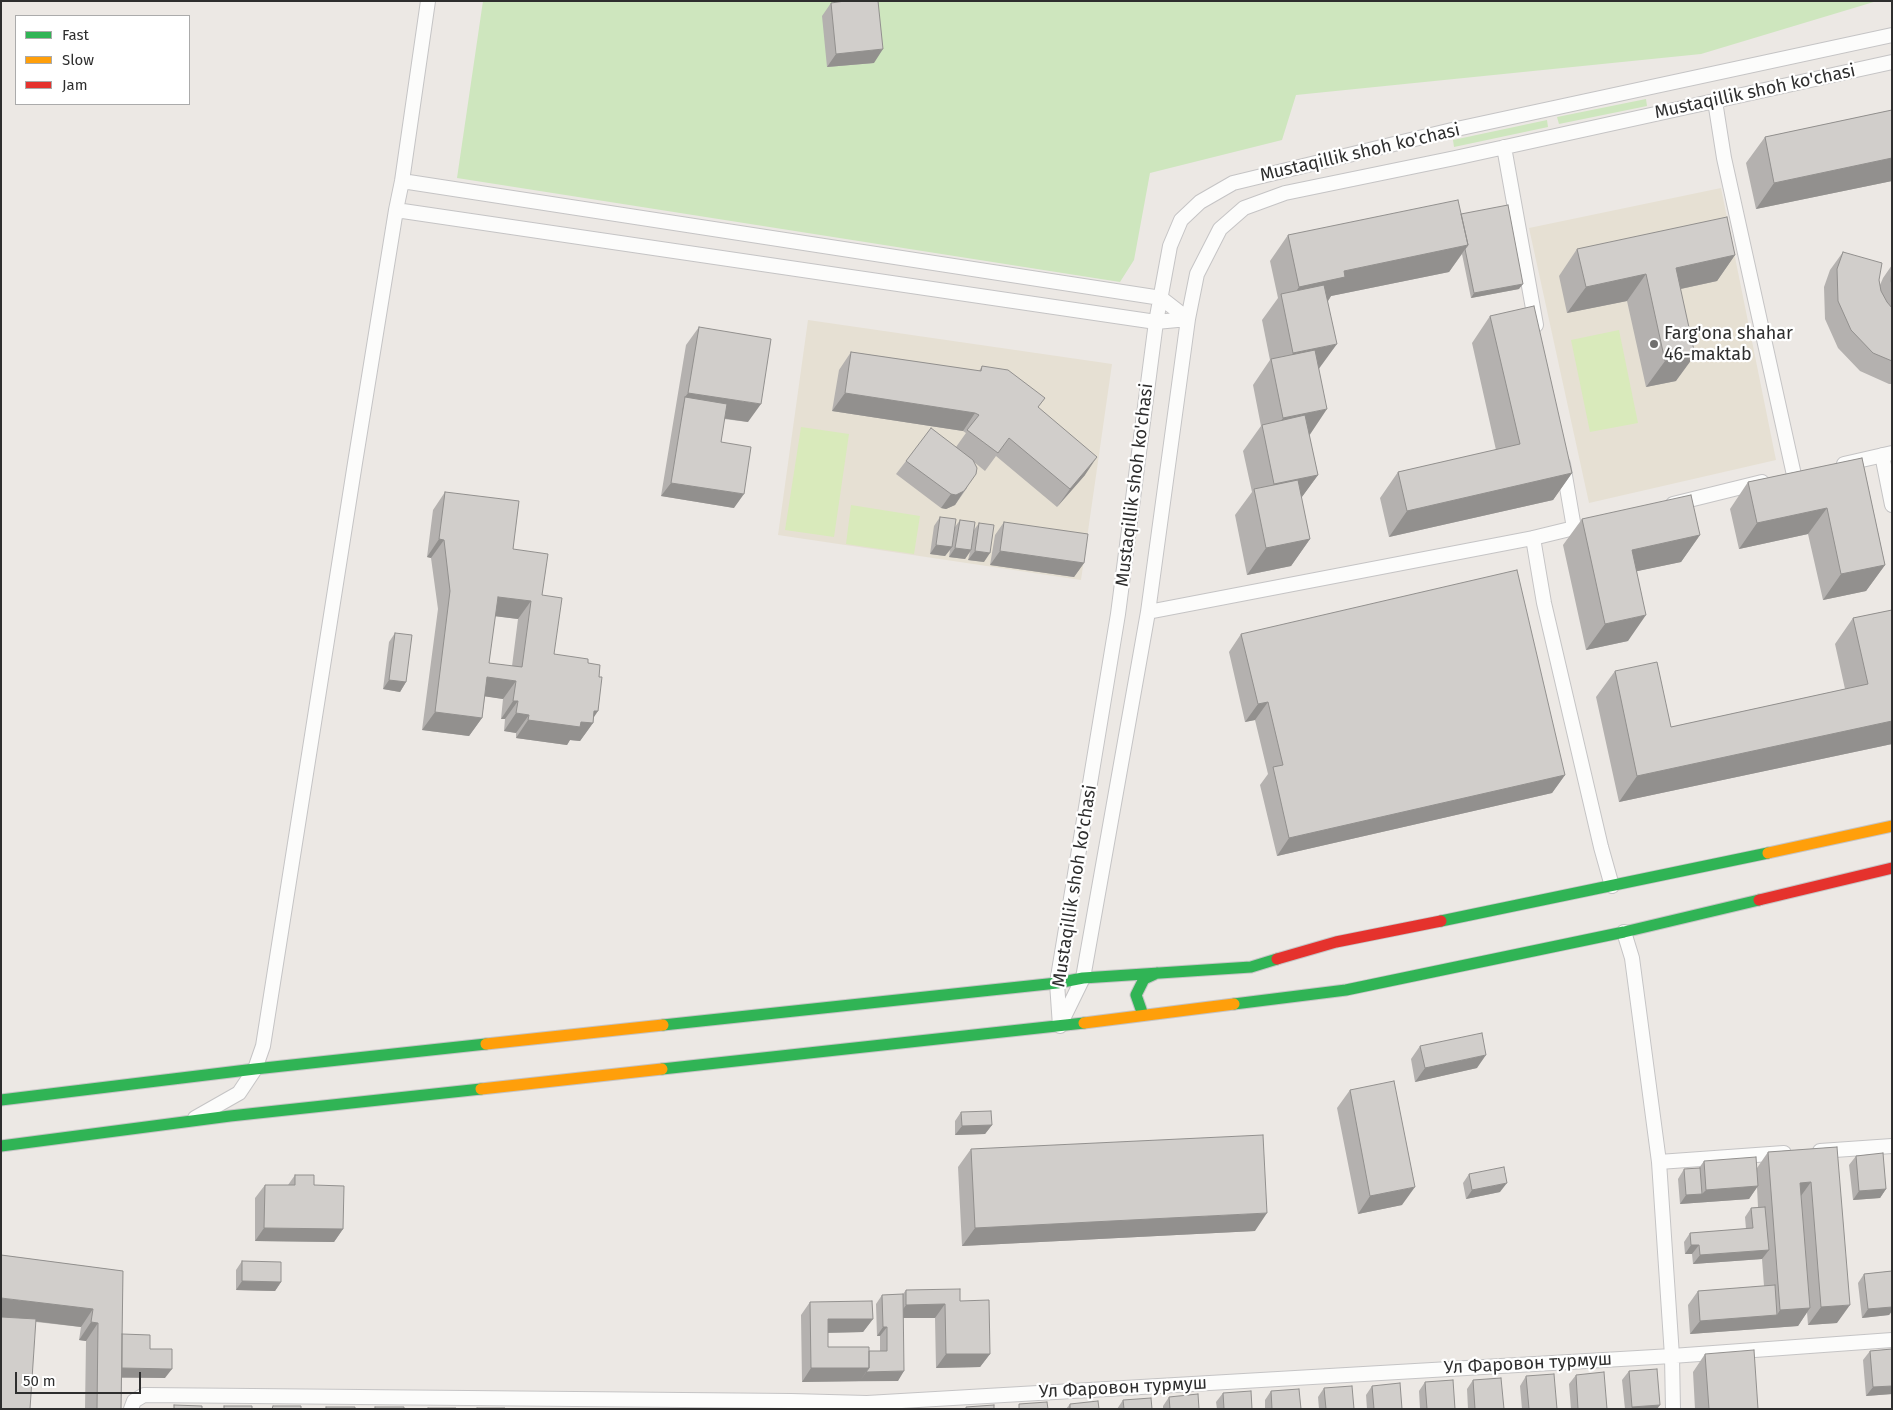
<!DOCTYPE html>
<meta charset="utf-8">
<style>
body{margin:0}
#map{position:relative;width:1893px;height:1410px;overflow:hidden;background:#ece8e4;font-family:"Fira Sans",sans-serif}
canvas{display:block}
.frame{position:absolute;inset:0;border:2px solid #2e2e2e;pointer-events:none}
.legend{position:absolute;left:15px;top:15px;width:175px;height:90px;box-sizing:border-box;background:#fff;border:1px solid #ababab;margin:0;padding:6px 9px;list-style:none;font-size:15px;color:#2e2e2e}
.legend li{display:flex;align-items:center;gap:10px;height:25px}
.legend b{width:25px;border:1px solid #ababab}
.scale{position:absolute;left:15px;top:1372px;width:126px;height:22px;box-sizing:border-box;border:2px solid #2e2e2e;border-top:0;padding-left:6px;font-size:15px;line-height:18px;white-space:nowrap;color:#2e2e2e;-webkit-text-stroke:4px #fff;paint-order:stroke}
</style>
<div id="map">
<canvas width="1893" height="1410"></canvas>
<div class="frame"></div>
<ul class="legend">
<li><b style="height:6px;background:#30b455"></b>Fast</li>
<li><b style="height:6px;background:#ff9f0a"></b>Slow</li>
<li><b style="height:6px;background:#e5322d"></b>Jam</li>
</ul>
<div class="scale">50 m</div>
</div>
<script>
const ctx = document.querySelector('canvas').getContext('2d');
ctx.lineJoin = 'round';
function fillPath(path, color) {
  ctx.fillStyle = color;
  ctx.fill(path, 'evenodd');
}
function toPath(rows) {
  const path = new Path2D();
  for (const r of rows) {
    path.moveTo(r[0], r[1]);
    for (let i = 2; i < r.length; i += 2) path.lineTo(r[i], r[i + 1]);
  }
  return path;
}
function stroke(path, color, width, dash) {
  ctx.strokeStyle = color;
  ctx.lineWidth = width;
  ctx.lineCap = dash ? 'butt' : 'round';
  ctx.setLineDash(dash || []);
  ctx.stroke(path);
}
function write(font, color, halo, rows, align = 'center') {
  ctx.font = font + ' "Fira Sans",sans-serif';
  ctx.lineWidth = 4.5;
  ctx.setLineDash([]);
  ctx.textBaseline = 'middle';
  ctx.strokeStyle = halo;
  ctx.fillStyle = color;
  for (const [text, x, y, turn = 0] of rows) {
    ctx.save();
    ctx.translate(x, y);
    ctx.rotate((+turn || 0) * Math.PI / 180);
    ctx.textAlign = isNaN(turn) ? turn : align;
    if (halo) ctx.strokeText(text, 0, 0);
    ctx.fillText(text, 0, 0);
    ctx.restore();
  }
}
const education = toPath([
 [1721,188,1776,460,1589,503,1529,228],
 [808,320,1112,364,1081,580,778,535]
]);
const green = toPath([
 [483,1,1877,1,1701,54,1296,95,1282,140,1150,173,1134,260,1120,282,457,178],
 [1646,99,1647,106,1559,124,1557,117],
 [1547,120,1548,127,1454,147,1453,140]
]);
const pitch = toPath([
 [1619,330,1638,423,1590,432,1571,340],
 [801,427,849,434,834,537,785,530],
 [851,505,920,516,914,554,846,544]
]);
const street = toPath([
 [1715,101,1724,158,1794,475],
 [1504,147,1536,325],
 [402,181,1161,298,1188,319],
 [396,210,1156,322,1188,319],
 [1882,455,1892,505],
 [1844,464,1892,453],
 [1673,504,1762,482],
 [1533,538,1544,603,1601,847,1612,886],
 [1148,612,1533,538,1574,528,1563,464],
 [1624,932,1632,958,1659,1162,1672,1356,1673,1409],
 [1060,1025,1083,978,1148,612,1188,319,1197,274,1220,229,1244,208,1285,193,1455,158,1892,62],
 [1060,1026,1057,983,1118,614,1156,322,1170,246,1181,220,1200,202,1233,183,1452,130,1892,35],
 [195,1118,239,1093,255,1069,263,1046,355,463,396,210,402,181,428,1],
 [1820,1151,1892,1146],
 [1659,1162,1784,1153],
 [131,1409,134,1401,144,1395,791,1401,867,1403,1672,1356,1892,1340]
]);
const fast = toPath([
 [1441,921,1768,853],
 [1234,1004,1346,990,1624,932,1759,900],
 [1143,1015,1136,995,1144,979,1157,973],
 [663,1025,1057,983,1083,978,1251,967,1277,959],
 [662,1069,1084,1023],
 [1,1100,255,1069,486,1044],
 [1,1146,230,1116,481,1089]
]);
const slow = toPath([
 [1768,853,1892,826],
 [1084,1023,1234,1004],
 [486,1044,663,1025],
 [481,1089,662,1069]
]);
const jam = toPath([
 [1759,900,1892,868],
 [1277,959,1336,942,1441,921]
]);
const wall = toPath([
 [831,3,874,63,827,67,822,16],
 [1892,110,1892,181,1756,209,1746,163,1765,137],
 [1461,214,1519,289,1471,298,1462,254,1449,272,1331,296,1328,301,1319,369,1309,435,1318,475,1301,498,1310,539,1291,566,1247,575,1235,515,1252,492,1243,451,1261,426,1253,385,1270,360,1262,320,1278,298,1270,261,1288,235],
 [1577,249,1735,255,1717,281,1681,289,1676,381,1646,387,1627,301,1567,313,1559,276],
 [1843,252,1879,280,1880,285,1883,278,1892,265,1892,384,1889,384,1860,371,1838,348,1825,319,1824,287,1830,270],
 [1490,316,1572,473,1553,500,1389,537,1380,498,1398,472,1496,450,1472,343],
 [699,327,748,422,724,419,721,442,734,508,661,496,686,345],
 [851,352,979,371,982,366,1045,398,1038,407,1085,475,1057,507,996,456,985,471,974,462,967,488,955,505,946,509,941,508,896,474,906,461,956,447,966,433,963,431,832,411,839,370],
 [1862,458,1885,565,1866,591,1823,600,1808,534,1739,549,1730,509,1748,482],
 [445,492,513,549,542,595,554,654,588,663,594,717,593,723,580,741,570,740,567,745,516,738,516,733,504,731,505,719,501,719,503,699,485,696,482,718,469,736,422,730,438,609,431,558,427,557,433,510],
 [495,616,518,619,512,666,489,663],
 [940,517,955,527,960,520,974,530,979,523,984,562,968,560,970,552,965,559,949,557,950,550,945,556,930,554,934,526],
 [1582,519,1700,535,1681,562,1637,571,1628,641,1586,650,1563,545],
 [1004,522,1084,563,1074,577,990,565,995,535],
 [1892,610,1892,744,1619,802,1596,697,1615,671,1671,727,1845,689,1835,644,1853,618],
 [395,633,406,682,400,692,383,689,389,642],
 [1241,634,1565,775,1552,793,1277,856,1260,785,1268,774,1255,720,1245,722,1229,652],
 [1420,1046,1477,1068,1415,1082,1411,1059],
 [1350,1090,1402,1205,1358,1214,1337,1108],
 [961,1112,992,1125,985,1134,955,1135,955,1121],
 [1837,1147,1837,1323,1808,1325,1807,1312,1798,1326,1690,1334,1688,1305,1698,1291,1764,1286,1762,1259,1693,1264,1692,1254,1685,1254,1684,1242,1690,1233,1746,1229,1745,1217,1751,1208,1758,1207,1757,1187,1749,1199,1680,1204,1678,1179,1684,1169,1699,1168,1704,1161,1757,1168,1768,1152],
 [971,1149,1255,1231,962,1246,958,1167],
 [1856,1156,1886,1189,1880,1198,1853,1200,1849,1165],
 [1469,1174,1500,1192,1466,1199,1463,1183],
 [295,1175,314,1185,343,1229,334,1242,255,1241,255,1198,265,1185,288,1185],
 [1,1255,123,1271,122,1334,150,1349,165,1378,122,1378,121,1409,85,1409,86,1341,79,1340,81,1327,36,1322],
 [242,1261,281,1282,275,1291,236,1290,236,1270],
 [1892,1271,1892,1311,1889,1315,1862,1318,1858,1283,1864,1274],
 [906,1290,960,1301,990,1354,980,1367,936,1368,935,1318,903,1318,898,1381,802,1382,801,1315,810,1302,873,1319,863,1332,828,1333,828,1347,869,1351,880,1351,880,1336,877,1336,876,1304,882,1295,903,1294],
 [1892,1349,1892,1394,1866,1396,1863,1360,1870,1351],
 [1705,1354,1758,1409,1695,1409,1693,1372],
 [1629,1371,1660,1405,1657,1409,1625,1409,1622,1380],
 [1576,1375,1607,1409,1571,1409,1569,1384],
 [1526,1376,1557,1409,1522,1409,1520,1386],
 [1473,1380,1504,1409,1468,1409,1467,1389],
 [1425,1382,1455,1409,1420,1409,1419,1391],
 [1372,1386,1402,1409,1367,1409,1366,1395],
 [1324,1388,1354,1409,1319,1409,1318,1397],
 [1271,1391,1301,1409,1265,1409,1265,1400],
 [1223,1393,1252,1409,1217,1409,1216,1402],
 [1169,1397,1199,1409,1163,1409,1163,1406],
 [1123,1400,1152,1409,1117,1409],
 [1070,1404,1099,1409,1066,1409]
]);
const shadedWall = toPath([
 [883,49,874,63,827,67,836,54],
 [1892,158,1892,181,1756,209,1774,183],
 [1468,245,1449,272,1331,296,1326,304,1284,309,1299,287,1344,271],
 [1735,255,1717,281,1657,294,1676,268],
 [1646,274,1627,301,1567,313,1586,287],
 [1523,284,1519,289,1471,298,1474,293],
 [1337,344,1318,370,1275,378,1293,353],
 [1695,355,1676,381,1646,387,1665,361],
 [688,393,761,404,748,422,682,412,685,397],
 [845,393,975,413,963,431,832,411],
 [1327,409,1309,436,1265,444,1283,418],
 [1097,457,1085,475,1057,507,1070,489],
 [1572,473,1553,500,1389,537,1407,511],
 [1318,475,1299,501,1258,507,1274,484],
 [671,483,744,494,734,508,661,496],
 [964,491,955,505,946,509,941,508,951,494],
 [1827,508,1808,534,1739,549,1757,523],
 [1700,535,1681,562,1614,576,1632,550],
 [439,539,444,540,431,558,427,557],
 [1310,539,1291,566,1247,575,1266,548],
 [936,545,952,547,945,556,930,554],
 [955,548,971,550,965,559,949,557],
 [975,551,990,553,984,562,968,560],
 [1000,551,1084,563,1074,577,990,565],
 [1885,565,1866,591,1823,600,1841,574],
 [498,597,531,601,518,619,485,615],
 [1646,615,1628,641,1586,650,1605,624],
 [487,677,516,681,503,699,475,695],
 [389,680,406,682,400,692,383,689],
 [513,701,518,701,505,719,501,719],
 [1268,702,1255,720,1245,722,1258,704],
 [594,711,598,711,590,723,593,723,580,741,570,740,567,745,516,738,528,720,581,722],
 [435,712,482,718,469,736,422,730],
 [516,713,529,715,516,733,504,731],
 [1892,721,1892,744,1619,802,1637,776],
 [1565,775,1552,793,1277,856,1289,838],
 [1486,1055,1477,1068,1415,1082,1425,1068],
 [992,1125,985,1134,955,1135,962,1126],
 [1811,1182,1798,1200,1800,1183],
 [1507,1183,1500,1192,1466,1199,1472,1190],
 [1758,1186,1749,1199,1680,1204,1686,1195,1702,1194,1706,1190],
 [1415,1187,1402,1205,1358,1214,1370,1196],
 [1886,1189,1880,1198,1853,1200,1859,1191],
 [1267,1213,1255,1231,962,1246,975,1228],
 [264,1228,343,1229,334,1242,255,1241],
 [1691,1245,1699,1245,1692,1254,1685,1254],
 [1769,1250,1762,1259,1693,1264,1700,1255],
 [242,1281,281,1282,275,1291,236,1290],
 [1,1298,93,1309,81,1327,1,1317],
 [945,1304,935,1318,897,1318,906,1305],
 [1850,1305,1837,1323,1808,1325,1821,1307],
 [1892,1307,1892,1311,1889,1315,1862,1318,1868,1309],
 [1810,1308,1798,1326,1690,1334,1700,1321,1777,1315,1780,1310],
 [828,1319,873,1319,863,1332,818,1333],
 [91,1322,98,1323,86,1341,79,1340],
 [883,1327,887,1327,880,1336,877,1336],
 [946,1354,990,1354,980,1367,936,1368],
 [116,1368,172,1369,165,1378,109,1377],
 [811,1368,869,1368,860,1381,802,1382],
 [904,1371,898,1381,860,1381,866,1372],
 [1892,1386,1892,1394,1866,1396,1873,1387],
 [1660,1405,1657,1409,1631,1409,1632,1407]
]);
const building = toPath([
 [845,1,878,1,883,49,836,54,831,3,845,1],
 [1892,110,1892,158,1774,183,1765,137,1892,110],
 [1458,200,1468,245,1344,271,1345,277,1299,287,1288,235,1458,200],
 [1508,205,1523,284,1474,293,1465,249,1468,245,1461,214,1508,205],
 [1727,217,1735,255,1676,268,1695,355,1665,361,1646,274,1586,287,1577,249,1727,217],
 [1843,252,1882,263,1879,280,1881,291,1887,302,1892,308,1892,361,1873,353,1851,330,1838,301,1837,269,1843,252],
 [1892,269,1892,285,1891,281,1892,269],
 [1324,285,1337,344,1293,353,1281,294,1324,285],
 [1534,306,1572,473,1407,511,1398,472,1520,444,1490,316,1534,306],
 [699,327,771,339,761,404,688,393,699,327],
 [1315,350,1327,409,1283,418,1271,359,1315,350],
 [851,352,981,371,982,366,1008,370,1045,398,1038,407,1097,457,1070,489,1009,438,998,453,967,430,979,415,975,413,845,393,851,352],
 [685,397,727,404,721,442,751,447,744,494,671,483,685,397],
 [1305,415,1318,475,1274,484,1262,425,1305,415],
 [931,428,973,460,977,468,976,474,964,491,956,495,951,494,906,461,931,428],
 [1862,458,1885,565,1841,574,1827,508,1757,523,1748,482,1862,458],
 [1298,480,1310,539,1266,548,1254,489,1298,480],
 [445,492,519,501,513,549,548,554,542,595,562,598,554,654,588,659,588,663,600,665,599,677,602,677,598,711,594,711,593,723,581,722,580,727,528,720,529,715,516,713,518,701,513,701,516,681,487,677,482,718,435,712,450,591,444,540,439,539,445,492],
 [498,597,531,601,522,667,489,663,498,597],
 [1691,495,1700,535,1632,550,1646,615,1605,624,1582,519,1691,495],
 [940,517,956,519,952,547,936,545,940,517],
 [960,520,975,522,971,550,955,548,960,520],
 [1004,522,1088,534,1084,563,1000,551,1004,522],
 [979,523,994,525,990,553,975,551,979,523],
 [1517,570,1565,775,1289,838,1273,767,1283,765,1268,702,1258,704,1241,634,1517,570],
 [1892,610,1892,721,1637,776,1615,671,1657,662,1671,727,1868,684,1853,618,1892,610],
 [395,633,412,635,406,682,389,680,395,633],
 [1482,1033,1486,1055,1425,1068,1420,1046,1482,1033],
 [1394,1081,1415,1187,1370,1196,1350,1090,1394,1081],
 [991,1111,992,1125,962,1126,961,1112,991,1111],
 [1263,1135,1267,1213,975,1228,971,1149,1263,1135],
 [1837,1147,1850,1305,1821,1307,1811,1182,1800,1183,1810,1308,1780,1310,1768,1152,1837,1147],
 [1883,1153,1886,1189,1859,1191,1856,1156,1883,1153],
 [1756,1157,1758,1186,1706,1190,1704,1161,1756,1157],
 [1504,1167,1507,1183,1472,1190,1469,1174,1504,1167],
 [1700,1168,1702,1194,1686,1195,1684,1169,1700,1168],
 [295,1175,314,1175,314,1185,344,1186,343,1229,264,1228,265,1185,295,1185,295,1175],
 [1765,1207,1769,1250,1700,1255,1699,1245,1691,1245,1690,1233,1753,1228,1751,1208,1765,1207],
 [1,1255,123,1271,121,1409,97,1409,98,1323,91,1322,93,1309,1,1298,1,1255],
 [242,1261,281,1262,281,1282,242,1281,242,1261],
 [1892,1271,1892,1307,1868,1309,1864,1274,1892,1271],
 [1775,1285,1777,1315,1700,1321,1698,1291,1775,1285],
 [960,1289,960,1301,989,1300,990,1354,946,1354,945,1304,906,1305,906,1290,960,1289],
 [903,1294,904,1371,866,1372,869,1368,869,1351,887,1351,887,1327,883,1327,882,1295,903,1294],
 [872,1301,873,1319,828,1319,828,1347,869,1347,869,1368,811,1368,810,1302,872,1301],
 [1,1317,36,1319,30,1409,1,1409,1,1317],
 [122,1334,150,1335,150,1349,172,1349,172,1369,122,1368,122,1334],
 [1892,1349,1892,1386,1873,1387,1870,1351,1892,1349],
 [1754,1350,1758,1409,1709,1409,1705,1354,1754,1350],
 [1657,1369,1660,1405,1632,1407,1629,1371,1657,1369],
 [1604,1372,1607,1409,1578,1409,1576,1375,1604,1372],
 [1554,1374,1557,1409,1529,1409,1526,1376,1554,1374],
 [1501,1378,1504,1409,1475,1409,1473,1380,1501,1378],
 [1453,1380,1455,1409,1427,1409,1425,1382,1453,1380],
 [1400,1383,1402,1409,1374,1409,1372,1386,1400,1383],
 [1352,1386,1354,1409,1326,1409,1324,1388,1352,1386],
 [1299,1389,1301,1409,1272,1409,1271,1391,1299,1389],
 [1251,1391,1252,1409,1224,1409,1223,1393,1251,1391],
 [1198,1394,1199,1409,1170,1409,1169,1397,1198,1394],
 [1151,1398,1152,1409,1124,1409,1123,1400,1151,1398],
 [1098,1401,1099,1409,1070,1409,1070,1404,1098,1401],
 [1047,1402,1048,1409,1019,1409,1019,1404,1047,1402],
 [174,1405,202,1406,202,1409,174,1409,174,1405],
 [994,1405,994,1409,966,1409,966,1407,994,1405],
 [224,1406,252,1406,252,1409,224,1409,224,1406],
 [273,1406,301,1406,301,1409,272,1409,273,1406],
 [326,1407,355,1407,355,1409,326,1409,326,1407],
 [375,1407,404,1407,404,1409,375,1409,375,1407],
 [428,1408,456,1408,456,1409,428,1409,428,1408],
 [477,1408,505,1408,505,1409,477,1409,477,1408]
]);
const markers = [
 [1654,344,5,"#706f6e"]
];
const streetNames = [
 ["Mustaqillik shoh ko'chasi",1755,92,-12],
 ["Mustaqillik shoh ko'chasi",1360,153,-13],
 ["Mustaqillik shoh ko'chasi",1135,485,-83],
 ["Mustaqillik shoh ko'chasi",1075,886,-81],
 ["Ул Фаровон турмуш",1528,1364,-3],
 ["Ул Фаровон турмуш",1123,1388,-3]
];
const poiNames = [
 ["Farg'ona shahar",1664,334],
 ["46-maktab",1664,355]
];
fillPath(education, '#e6e0d3');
fillPath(green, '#cee6be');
fillPath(pitch, '#d9eabb');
stroke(street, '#c5c4c5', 16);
stroke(fast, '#c5c4c5', 13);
stroke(slow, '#c5c4c5', 13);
stroke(jam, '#c5c4c5', 13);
stroke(street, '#fcfcfb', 14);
stroke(fast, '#30b455', 11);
stroke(slow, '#ff9f0a', 11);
stroke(jam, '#e5322d', 11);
fillPath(wall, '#b4b1af');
fillPath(shadedWall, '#92908e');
fillPath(building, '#d1cecb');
stroke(building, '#92908e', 1);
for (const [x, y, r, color] of markers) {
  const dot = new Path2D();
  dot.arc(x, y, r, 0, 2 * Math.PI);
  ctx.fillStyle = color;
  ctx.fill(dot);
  stroke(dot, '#fff', 2);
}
write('18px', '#2e2e2e', '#fff', streetNames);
write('18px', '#2e2e2e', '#fff', poiNames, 'left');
</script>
